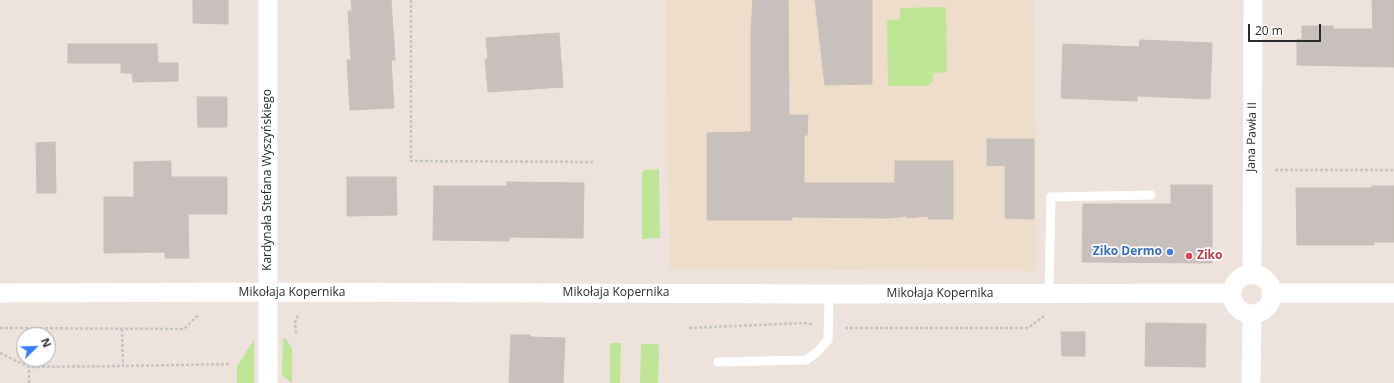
<!DOCTYPE html>
<meta charset="utf-8">
<style>
body{margin:0}
#map{position:relative;width:1394px;height:383px;overflow:hidden;background:#ede3dc;font-family:"Open Sans",sans-serif}
canvas{display:block}
.north{position:absolute;left:16px;top:327px;width:40px;height:40px;box-sizing:border-box;background:#fff;border:1px solid #aaa;border-radius:50%;rotate:67deg;font-size:11px;font-weight:700;line-height:16px;text-align:center;color:#2b2b2b}
.north::after{content:'';display:block;margin:auto;width:14px;height:18px;background:#377eff;clip-path:polygon(50% 0,100% 100%,50% 72%,0 100%)}
.scale{position:absolute;left:1248px;top:24px;width:73px;height:18px;box-sizing:border-box;border:2px solid #2b2b2b;border-top:0;padding-left:5px;font-size:12px;line-height:14px;white-space:nowrap;color:#2b2b2b;-webkit-text-stroke:3px #fff;paint-order:stroke}
</style>
<div id="map">
<canvas width="1394" height="383"></canvas>
<div class="north">N</div>
<div class="scale">20 m</div>
</div>
<script>
const ctx = document.querySelector('canvas').getContext('2d');
ctx.lineJoin = 'round';
function fillPath(path, color) {
  ctx.fillStyle = color;
  ctx.fill(path, 'evenodd');
}
function toPath(rows) {
  const path = new Path2D();
  for (const r of rows) {
    if (r.length === 3) {
      path.moveTo(r[0] + r[2], r[1]);
      path.arc(r[0], r[1], r[2], 0, 2 * Math.PI);
      continue;
    }
    path.moveTo(r[0], r[1]);
    for (let i = 2; i < r.length; i += 2) path.lineTo(r[i], r[i + 1]);
  }
  return path;
}
function stroke(path, color, width, dash) {
  ctx.strokeStyle = color;
  ctx.lineWidth = width;
  ctx.lineCap = dash ? 'butt' : 'round';
  ctx.setLineDash(dash || []);
  ctx.stroke(path);
}
function write(font, color, halo, rows, align = 'center') {
  ctx.font = font + ' "Open Sans",sans-serif';
  ctx.lineWidth = 3.5;
  ctx.setLineDash([]);
  ctx.textBaseline = 'middle';
  ctx.strokeStyle = halo;
  ctx.fillStyle = color;
  for (const [text, x, y, turn = 0] of rows) {
    ctx.save();
    ctx.translate(x, y);
    ctx.rotate((+turn || 0) * Math.PI / 180);
    ctx.textAlign = isNaN(turn) ? turn : align;
    if (halo) ctx.strokeText(text, 0, 0);
    ctx.fillText(text, 0, 0);
    ctx.restore();
  }
}
const education = toPath([
 [666,0,1033,0,1036,132,1036,271,669,269]
]);
const green = toPath([
 [946,7,947,72,933,73,933,81,928,86,888,86,887,20,900,19,900,8],
 [659,169,660,238,642,239,642,172,645,170],
 [283,338,286,339,292,348,292,383,282,375],
 [254,340,254,383,237,383,237,366],
 [612,343,621,343,620,383,610,383,610,345],
 [641,344,658,344,659,349,658,383,640,383]
]);
const building = toPath([
 [193,0,228,0,228,24,193,23,193,0],
 [351,0,391,0,395,60,391,60,394,108,350,110,347,60,351,60,348,11,352,11,351,0],
 [753,0,788,0,789,115,808,115,807,135,804,135,804,183,895,183,895,161,953,161,953,219,928,219,928,216,907,218,907,216,889,218,792,217,792,220,707,220,707,133,751,132,751,28,753,0],
 [815,0,872,0,872,84,825,85,815,0],
 [1372,0,1394,0,1394,67,1297,65,1297,39,1302,40,1302,26,1333,26,1333,29,1373,29,1372,0],
 [559,33,563,87,488,92,485,59,488,59,486,38,559,33],
 [1140,40,1212,43,1210,99,1137,96,1137,101,1061,98,1063,44,1139,47,1140,40],
 [68,44,157,44,158,63,178,63,178,81,133,82,132,73,121,73,121,63,68,63,68,44],
 [197,97,227,97,227,127,198,127,197,97],
 [987,139,1034,139,1034,219,1005,218,1005,165,987,166,987,139],
 [55,142,56,193,37,193,36,143,55,142],
 [171,161,171,177,227,177,227,214,188,214,189,258,165,258,165,252,104,253,104,197,134,197,134,162,171,161],
 [347,177,396,177,397,215,347,216,347,177],
 [507,182,584,183,583,238,509,237,509,241,433,240,434,186,507,186,507,182],
 [1171,185,1212,185,1212,263,1082,262,1083,204,1171,204,1171,185],
 [1372,186,1394,186,1394,242,1374,242,1374,245,1297,245,1296,188,1372,188,1372,186],
 [1146,323,1206,324,1205,367,1145,366,1146,323],
 [1061,332,1085,332,1085,356,1062,356,1061,332],
 [511,335,530,335,530,337,565,338,563,383,509,383,511,335]
]);
const path = toPath([
 [411,0,411,161,595,162],
 [1275,170,1394,170],
 [0,328,184,329,199,314],
 [689,328,805,323,812,324],
 [845,328,1028,328,1044,316],
 [122,329,123,366,231,364],
 [296,333,295,322,298,316,300,315],
 [0,353,29,367,123,366],
 [29,383,29,367]
]);
const service = toPath([
 [1049,294,1051,197,1151,195],
 [718,362,806,360,817,352,828,340,829,294]
]);
const minor = toPath([
 [268,0,268,383],
 [1252,294,20],
 [1252,275,1253,0],
 [0,293,269,292,829,294,1232,293],
 [1271,293,1394,293],
 [1251,383,1252,314]
]);
const markers = [
 [1170,252,4,"#3f7fe0"],
 [1189,256,4,"#e0444e"]
];
const streetNames = [
 ["Jana Pawła II",1252,137,-89],
 ["Kardynała Stefana Wyszyńskiego",268,180,-90],
 ["Mikołaja Kopernika",292,293],
 ["Mikołaja Kopernika",616,293],
 ["Mikołaja Kopernika",940,294]
];
const shopNames = [
 ["Ziko Dermo",1162,252]
];
const healthNames = [
 ["Ziko",1197,256]
];
fillPath(education, '#efddcb');
fillPath(green, '#bfe597');
fillPath(building, '#c8c0bc');
stroke(building, '#c9bfb6', 1);
stroke(path, '#c4c4c4', 2.5, [3, 2]);
stroke(service, '#fff', 9);
stroke(minor, '#fff', 19);
for (const [x, y, r, color] of markers) {
  const dot = new Path2D();
  dot.arc(x, y, r, 0, 2 * Math.PI);
  ctx.fillStyle = color;
  ctx.fill(dot);
  stroke(dot, '#fff', 1.5);
}
write('12px', '#2b2b2b', '#fff', streetNames);
write('bold 12px', '#366cbe', '#fff', shopNames, 'right');
write('bold 12px', '#be3a42', '#fff', healthNames, 'left');
</script>
